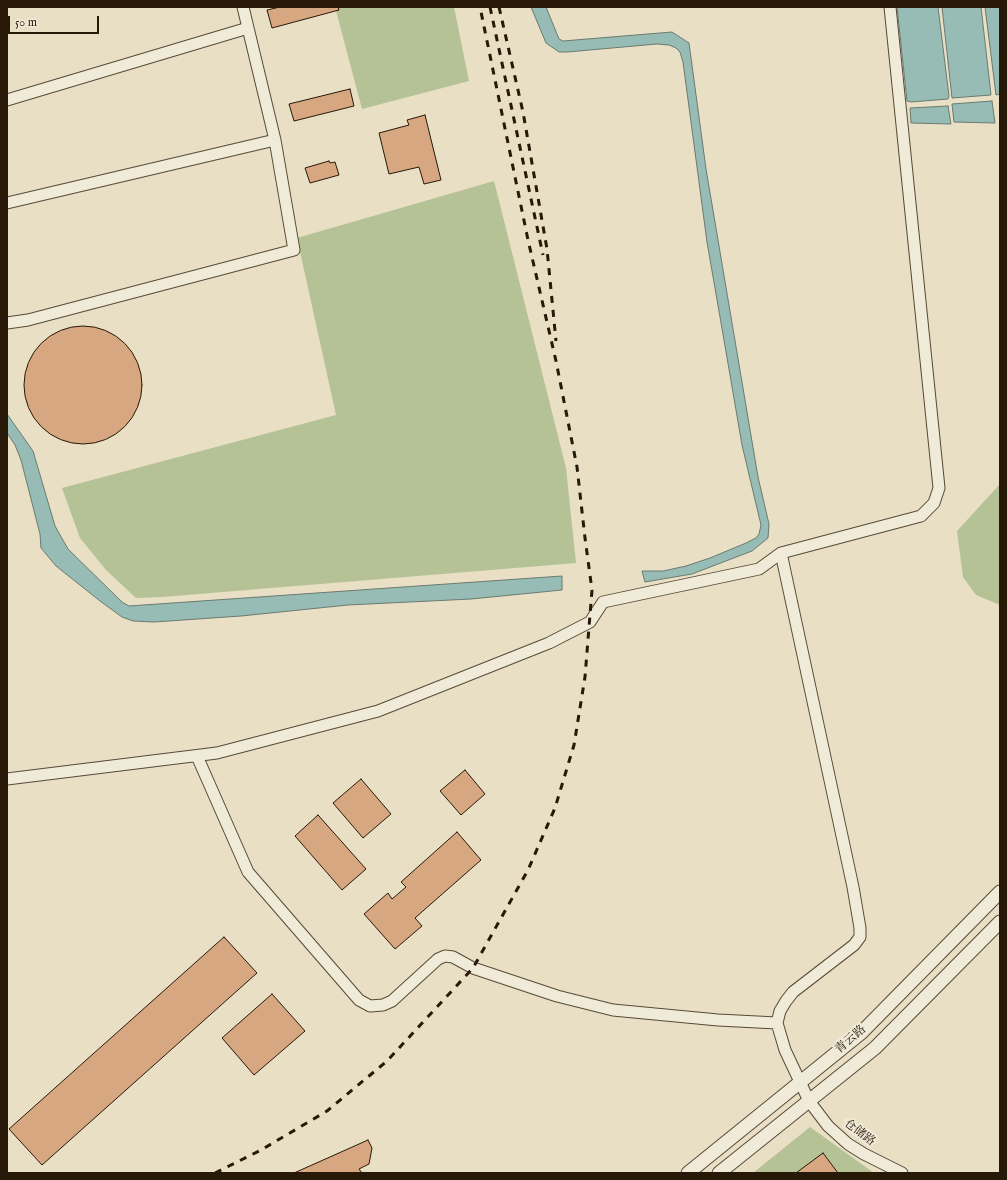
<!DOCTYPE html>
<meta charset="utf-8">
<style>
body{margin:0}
#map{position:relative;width:1007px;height:1180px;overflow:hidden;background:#e8dfc4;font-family:"IM FELL English",serif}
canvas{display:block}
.frame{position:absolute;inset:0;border:8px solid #271808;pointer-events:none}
.scale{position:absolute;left:8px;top:16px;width:91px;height:18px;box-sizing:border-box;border:2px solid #271808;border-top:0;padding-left:5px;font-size:12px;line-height:14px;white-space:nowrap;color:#271808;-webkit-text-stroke:3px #f0ead9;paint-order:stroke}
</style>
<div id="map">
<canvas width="1007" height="1180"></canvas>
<div class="frame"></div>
<div class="scale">50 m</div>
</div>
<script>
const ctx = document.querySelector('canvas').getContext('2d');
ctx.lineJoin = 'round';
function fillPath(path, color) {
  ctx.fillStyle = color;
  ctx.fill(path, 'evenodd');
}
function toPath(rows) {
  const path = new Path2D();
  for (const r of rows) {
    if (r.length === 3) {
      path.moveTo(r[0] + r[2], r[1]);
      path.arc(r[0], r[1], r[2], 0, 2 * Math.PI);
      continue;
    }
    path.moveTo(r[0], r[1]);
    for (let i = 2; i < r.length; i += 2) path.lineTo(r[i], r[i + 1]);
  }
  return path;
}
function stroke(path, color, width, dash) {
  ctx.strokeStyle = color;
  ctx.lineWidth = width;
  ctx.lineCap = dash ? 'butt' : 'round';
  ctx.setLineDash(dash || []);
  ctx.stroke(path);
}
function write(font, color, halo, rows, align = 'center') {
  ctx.font = font + ' "IM FELL English","Noto Serif SC",serif';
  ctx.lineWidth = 4;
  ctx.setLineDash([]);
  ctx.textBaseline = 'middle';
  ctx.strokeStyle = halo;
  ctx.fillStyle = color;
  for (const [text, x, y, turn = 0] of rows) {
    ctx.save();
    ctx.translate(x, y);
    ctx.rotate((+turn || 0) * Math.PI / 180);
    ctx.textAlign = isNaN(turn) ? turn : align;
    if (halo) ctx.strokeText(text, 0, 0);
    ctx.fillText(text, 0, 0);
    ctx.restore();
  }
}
const green = toPath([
 [335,7,454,7,469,81,362,109],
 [494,181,566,468,576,563,162,597,136,598,106,570,80,538,62,488,336,415,297,238],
 [1000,484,1000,605,976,595,963,577,957,531],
 [810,1127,874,1173,753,1173]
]);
const water = toPath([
 [531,7,546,7,559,39,563,41,672,32,689,43,706,169,758,477,769,524,768,538,752,551,692,574,645,582,642,571,663,571,686,566,710,558,746,543,756,538,759,534,761,525,742,445,724,340,707,242,683,62,680,52,676,48,669,45,657,44,567,52,559,52,546,43,531,7],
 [897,7,938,7,949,96,948,99,911,102,907,101,897,7],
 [942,7,981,7,991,95,952,98,942,7],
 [985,7,1000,7,1000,94,996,95,985,7],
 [992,101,995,123,954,122,952,104,992,101],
 [948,106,951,124,911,123,910,108,948,106],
 [7,414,33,451,55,526,68,549,122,602,129,606,562,576,562,590,471,599,348,605,241,616,154,622,133,621,122,617,100,601,56,566,41,548,40,534,21,460,15,445,7,433,7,414]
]);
const building = toPath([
 [280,7,338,7,339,10,272,28,267,10,280,7],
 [350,89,354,106,294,121,289,104,350,89],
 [425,115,441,180,424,184,419,167,389,174,379,133,409,125,407,120,425,115],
 [329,161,330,163,335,162,339,175,310,183,305,168,329,161],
 [83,385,59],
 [465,770,485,794,461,815,440,791,465,770],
 [361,779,391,814,363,838,333,803,361,779],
 [318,815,366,869,342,890,295,836,318,815],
 [457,832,481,860,415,918,422,926,395,949,364,914,388,893,392,899,406,887,401,882,457,832],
 [224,937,257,973,42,1165,9,1129,224,937],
 [272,994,305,1031,254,1075,222,1038,272,994],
 [368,1140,372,1148,369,1164,359,1169,362,1173,294,1173,368,1140],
 [823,1153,838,1173,796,1173,823,1153]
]);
const minor = toPath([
 [890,7,939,488,934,503,921,516,781,553,853,887,860,928,860,937,854,945,793,992,786,1001,780,1011,777,1023,785,1050,809,1101,828,1126,848,1144,864,1154,902,1173],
 [7,100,248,28],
 [7,203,275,140],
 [7,323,28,320,294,250,275,140,243,7],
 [197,756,248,872,359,1000,370,1006,383,1005,392,1001,438,959,445,956,453,957,473,968,557,996,613,1010,718,1020,777,1023],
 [7,779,217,753,378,711,549,643,590,622,603,602,759,569,781,553]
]);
const tertiary = toPath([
 [688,1173,861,1033,1000,892],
 [719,1173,875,1048,1000,922]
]);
const rail = toPath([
 [490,7,543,255],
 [499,7,523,112,547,249,556,341],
 [215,1173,261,1150,327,1111,387,1061,473,968,528,870,555,808,574,745,585,677,592,590,585,538,577,467,556,361,528,240,480,7]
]);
const streetNames = [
 ["青云路",851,1040,-41],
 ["仓储路",859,1133,37]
];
fillPath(green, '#b5c295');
fillPath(water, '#97bcb5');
stroke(water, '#6a7a70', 1);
fillPath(building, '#d7a782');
stroke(building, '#271808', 1);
stroke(minor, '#574a37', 13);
stroke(tertiary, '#574a37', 15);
stroke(minor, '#f0ead9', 11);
stroke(tertiary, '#f0ead9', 13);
stroke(rail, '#271808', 3, [7, 7]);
write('12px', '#271808', '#f0ead9', streetNames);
</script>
